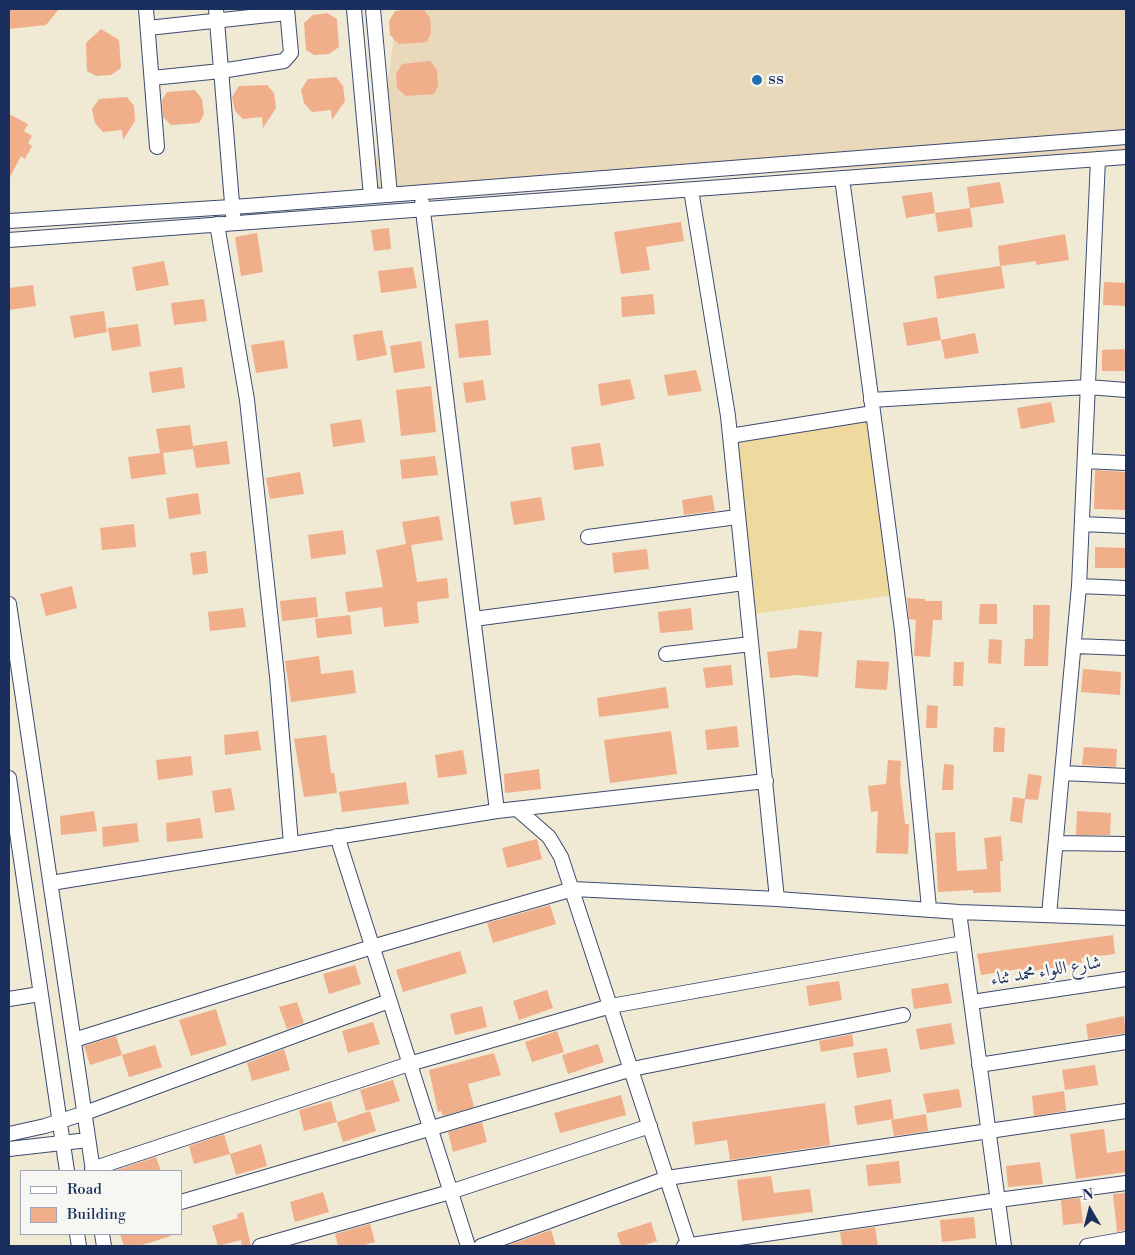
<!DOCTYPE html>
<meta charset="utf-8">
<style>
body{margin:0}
#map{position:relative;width:1135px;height:1255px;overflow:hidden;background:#f0e9d3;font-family:"Libre Bodoni",serif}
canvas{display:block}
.frame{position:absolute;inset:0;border:10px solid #1b2f5e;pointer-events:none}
.legend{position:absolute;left:20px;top:1170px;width:162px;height:65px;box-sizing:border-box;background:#f6f6f2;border:1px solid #9ea6b7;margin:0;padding:6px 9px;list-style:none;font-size:15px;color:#1b2f5e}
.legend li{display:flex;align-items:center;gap:10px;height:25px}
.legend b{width:25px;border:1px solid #9ea6b7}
.north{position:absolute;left:1065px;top:1185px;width:50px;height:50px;-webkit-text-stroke:4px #f6f6f2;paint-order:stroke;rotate:352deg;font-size:14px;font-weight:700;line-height:20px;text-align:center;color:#1b2f5e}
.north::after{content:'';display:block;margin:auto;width:18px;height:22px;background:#1b2f5e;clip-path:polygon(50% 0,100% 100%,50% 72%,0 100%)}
</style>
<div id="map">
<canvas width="1135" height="1255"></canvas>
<div class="frame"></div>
<ul class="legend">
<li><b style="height:6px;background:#fff"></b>Road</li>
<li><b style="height:14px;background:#f0ae8b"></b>Building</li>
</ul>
<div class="north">N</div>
</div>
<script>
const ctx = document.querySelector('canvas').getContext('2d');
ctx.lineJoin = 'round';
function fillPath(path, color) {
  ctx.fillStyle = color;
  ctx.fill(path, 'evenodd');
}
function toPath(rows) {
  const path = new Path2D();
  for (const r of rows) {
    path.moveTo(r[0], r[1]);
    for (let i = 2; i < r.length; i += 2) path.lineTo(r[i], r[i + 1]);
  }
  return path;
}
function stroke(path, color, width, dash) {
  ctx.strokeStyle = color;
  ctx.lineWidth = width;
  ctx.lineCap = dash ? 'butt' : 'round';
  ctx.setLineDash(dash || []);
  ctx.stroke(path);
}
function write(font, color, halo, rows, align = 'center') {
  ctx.font = font + ' "Libre Bodoni",Amiri,serif';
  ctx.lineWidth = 5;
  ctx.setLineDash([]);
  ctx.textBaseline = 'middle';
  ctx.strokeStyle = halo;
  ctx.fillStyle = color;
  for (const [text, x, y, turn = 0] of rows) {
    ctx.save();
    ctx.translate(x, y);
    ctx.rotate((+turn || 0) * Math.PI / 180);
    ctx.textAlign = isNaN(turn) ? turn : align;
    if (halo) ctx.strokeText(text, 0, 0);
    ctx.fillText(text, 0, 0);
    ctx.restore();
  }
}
const built = toPath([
 [398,9,1126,9,1126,152,371,196]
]);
const sand = toPath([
 [873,413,895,595,752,614,730,436]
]);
const building = toPath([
 [22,9,59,9,46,25,9,29,9,10],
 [423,9,430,18,431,33,427,42,399,44,390,35,389,21,395,11],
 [327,13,337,19,339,47,329,54,314,55,306,50,304,23,313,15],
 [101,29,119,40,121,68,111,75,96,76,87,71,86,43],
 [430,61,437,70,438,86,434,94,406,96,397,88,396,74,402,64],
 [336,77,343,86,345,101,332,120,331,110,312,112,304,103,301,90,308,79],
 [267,85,274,93,276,108,263,128,262,117,243,119,235,111,232,97,239,86],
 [195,90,202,99,204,114,199,123,171,125,163,117,162,100,167,92],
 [127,97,134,106,135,121,123,140,122,130,103,132,95,123,92,109,99,99],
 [9,114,28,124,24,131,32,136,28,143,32,146,25,159,21,156,9,179],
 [1000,182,1004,203,970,208,967,187],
 [932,192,935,213,906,218,902,196],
 [970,208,973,227,938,232,935,213],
 [681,222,684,241,646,247,650,270,621,274,614,232],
 [389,228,391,249,374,251,371,230],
 [257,233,263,272,241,276,235,237],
 [1065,234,1069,260,1036,265,1036,261,1000,266,998,246],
 [164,261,169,285,136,291,132,267],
 [1001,266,1005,288,937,299,934,276],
 [413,267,417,288,381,293,378,271],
 [1104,282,1126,283,1126,306,1103,305],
 [33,285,36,306,9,310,9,288],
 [653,294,655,314,622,317,621,297],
 [204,299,207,321,174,325,171,303],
 [104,311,107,332,74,338,70,316],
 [937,317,941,340,907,346,903,323],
 [488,320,491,355,459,358,455,324],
 [138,324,141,346,112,351,108,328],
 [382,330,387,355,357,361,353,335],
 [975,333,979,353,945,359,941,340],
 [284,340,288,368,256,373,251,345],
 [421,341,425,368,394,373,390,346],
 [1126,349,1126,371,1102,371,1102,350],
 [182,367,185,388,152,393,149,372],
 [696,370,702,391,668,396,664,375],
 [630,379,635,399,601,406,598,384],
 [483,380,486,400,466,403,463,383],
 [431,386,436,432,401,436,396,390],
 [1051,402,1055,422,1021,429,1017,408],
 [361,419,365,442,333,447,330,424],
 [190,425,193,446,227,441,230,464,196,468,193,449,163,453,166,474,131,479,128,457,160,453,156,429],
 [600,443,604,466,574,470,571,447],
 [435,456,438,475,402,479,400,460],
 [1095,470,1126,472,1126,510,1094,509],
 [300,472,304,494,270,499,266,478],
 [198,493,201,514,169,519,166,498],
 [712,495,715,511,684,515,682,500],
 [541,497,545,520,514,525,510,502],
 [439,516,443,540,411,545,417,582,447,578,449,598,417,602,419,623,384,627,382,607,348,612,345,592,383,587,376,550,406,544,402,522],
 [134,524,136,547,102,550,100,528],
 [343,530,346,554,311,559,308,535],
 [1095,547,1126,548,1126,568,1095,568],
 [647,549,649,569,614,573,612,553],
 [206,551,208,573,193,575,190,553],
 [72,586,77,608,46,616,40,594],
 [316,597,318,617,282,621,280,601],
 [907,598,925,599,925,601,942,601,942,620,933,620,930,657,914,656,916,620,909,619],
 [980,604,997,604,997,624,979,624],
 [1033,605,1050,605,1048,666,1024,666,1025,639,1033,639],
 [243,608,246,627,210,631,208,612],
 [691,608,693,630,660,633,658,612],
 [350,615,352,634,317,638,315,619],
 [799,630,822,632,818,677,796,675,770,678,767,652,797,648],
 [989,639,1002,640,1001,664,988,663],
 [319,656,321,674,353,670,356,693,291,702,285,661],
 [857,660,889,662,887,690,855,688],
 [954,662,964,662,963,686,953,686],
 [731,665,733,685,706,688,703,668],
 [1083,669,1121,672,1120,695,1081,692],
 [666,687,669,708,599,717,597,698],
 [927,705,938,706,937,728,926,728],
 [737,726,739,747,707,750,705,730],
 [994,727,1005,728,1004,752,993,752],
 [258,731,261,750,225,755,224,735],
 [671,731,677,774,610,783,604,740],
 [326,735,331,773,334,773,337,793,304,797,294,739],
 [1084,747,1117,749,1116,767,1082,765],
 [463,750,467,774,438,778,435,755],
 [191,756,193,775,158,780,156,760],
 [888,760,901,761,900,779,905,824,909,824,908,854,876,853,878,811,871,812,868,786,886,784],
 [944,764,954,765,953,790,942,790],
 [539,769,541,789,505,793,504,774],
 [1028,774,1042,776,1038,800,1025,799],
 [406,782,409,804,342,812,339,792],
 [231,788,235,810,215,813,212,791],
 [1013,797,1025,799,1022,823,1010,821],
 [94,811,97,831,61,835,60,816],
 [1077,811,1111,813,1110,835,1076,835],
 [200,818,203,838,167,842,166,823],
 [137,823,139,842,103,847,102,827],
 [955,832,957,871,987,869,984,838,1001,836,1003,861,1000,861,1001,892,973,893,973,890,938,892,935,833],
 [537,839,542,859,507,868,502,848],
 [550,905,556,924,493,943,487,923],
 [1113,935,1115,954,1081,958,1082,963,1020,973,1019,969,981,975,977,954],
 [460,951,467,973,403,992,396,970],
 [355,965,361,984,329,994,323,974],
 [839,981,842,1000,809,1006,806,986],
 [948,983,952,1003,914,1009,911,989],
 [547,990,553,1008,519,1020,513,1001],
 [297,1002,304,1023,287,1029,279,1007],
 [482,1006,487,1027,455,1035,450,1014],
 [216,1009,227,1045,191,1056,179,1020],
 [1124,1016,1126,1033,1088,1039,1086,1024],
 [373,1022,380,1044,348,1053,342,1031],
 [951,1023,955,1044,920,1050,916,1029],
 [557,1031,564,1052,532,1062,525,1042],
 [852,1034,854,1046,821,1052,819,1041],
 [116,1036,122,1055,90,1065,84,1046],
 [598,1044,604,1062,568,1074,562,1055],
 [155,1045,162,1067,129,1077,122,1055],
 [887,1048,891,1072,857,1078,853,1053],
 [284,1049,290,1070,252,1081,247,1063],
 [494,1053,501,1075,468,1084,474,1107,443,1116,441,1111,438,1112,429,1070],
 [1095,1065,1098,1085,1065,1090,1062,1070],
 [393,1080,400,1101,366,1111,360,1090],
 [959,1089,962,1107,927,1113,923,1094],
 [1064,1091,1066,1111,1034,1116,1032,1096],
 [621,1095,626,1115,560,1133,554,1113],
 [891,1099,894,1119,857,1125,854,1106],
 [331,1101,337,1122,304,1131,299,1110],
 [825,1103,830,1145,730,1160,727,1140,695,1145,692,1122],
 [370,1111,376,1131,343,1142,337,1122],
 [926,1114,928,1131,894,1136,891,1120],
 [482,1122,487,1142,453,1152,448,1132],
 [1104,1129,1107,1153,1126,1150,1126,1172,1076,1179,1070,1134],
 [224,1134,230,1154,194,1164,189,1146],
 [261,1144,267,1166,236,1175,230,1154],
 [156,1157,161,1171,113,1171],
 [899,1161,901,1183,868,1186,866,1165],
 [1040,1162,1043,1184,1008,1187,1006,1166],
 [771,1176,774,1193,810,1189,813,1212,742,1221,737,1180],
 [323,1192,329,1212,295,1222,290,1202],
 [1126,1193,1126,1230,1117,1232,1113,1194],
 [1080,1198,1083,1223,1063,1225,1061,1200],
 [243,1212,251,1246,242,1246,241,1240,218,1246,212,1226,238,1218,237,1214],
 [974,1217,976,1238,942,1242,940,1220],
 [651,1222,657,1241,642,1246,621,1246,617,1233],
 [370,1224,375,1242,361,1246,338,1246,335,1234],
 [875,1227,878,1246,842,1246,840,1232],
 [551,1230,556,1246,506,1246],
 [120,1234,171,1234,171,1236,139,1246,124,1246]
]);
const minor = toPath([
 [146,9,157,147],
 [216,9,233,215],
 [354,9,371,196],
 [373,9,390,195],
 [148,28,287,13],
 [152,78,221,71,284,61,291,53,287,9],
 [842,178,902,630,929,908],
 [691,190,728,416,777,899],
 [422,203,497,811],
 [9,221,247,206,1126,137],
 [217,224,247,400,277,676,291,844],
 [9,240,1126,157],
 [871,400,1088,387,1126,390],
 [730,436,873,413],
 [1085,461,1126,463],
 [1082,524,1126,526],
 [588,537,737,517],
 [1079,586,1126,588],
 [9,604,93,1171],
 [474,619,744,583],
 [1074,646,1126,648],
 [666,654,751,644],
 [1062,773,1126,776],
 [9,778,67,1171],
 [517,809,549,837,561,857,689,1246],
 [337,836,468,1246],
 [1056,843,1126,844],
 [51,883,497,811,766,781],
 [959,912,1004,1246],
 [1049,915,1079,586,1098,159],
 [9,999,40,994],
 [972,1002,1126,979],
 [74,1040,372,947,573,889,777,899,959,912,1126,918],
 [979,1065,1126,1042],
 [9,1134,45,1126,85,1113,389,1001],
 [9,1149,88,1140],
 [92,1169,409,1064,611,1006,963,943],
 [181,1202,632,1069,903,1015],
 [77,1234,79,1246],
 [102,1234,104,1246],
 [260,1246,450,1192,650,1126],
 [481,1246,667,1178,1126,1111],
 [684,1246,998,1200,1126,1183],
 [1087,1246,1126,1239]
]);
const markers = [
 [757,80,6,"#1f6fb2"]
];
const poiNames = [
 ["ss",768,80]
];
const streetNames = [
 ["شارع اللواء محمد ثناء",1046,972,-9]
];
fillPath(built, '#e9d9ba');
fillPath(sand, '#eeda9e');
fillPath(building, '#f0ae8b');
stroke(minor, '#3b4b70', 16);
stroke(minor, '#fff', 14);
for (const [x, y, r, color] of markers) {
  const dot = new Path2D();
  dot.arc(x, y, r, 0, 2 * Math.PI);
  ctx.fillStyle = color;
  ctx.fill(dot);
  stroke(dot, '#f6f6f2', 2);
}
write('18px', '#1b2f5e', '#f6f6f2', poiNames, 'left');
write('18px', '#1b2f5e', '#f6f6f2', streetNames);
</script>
